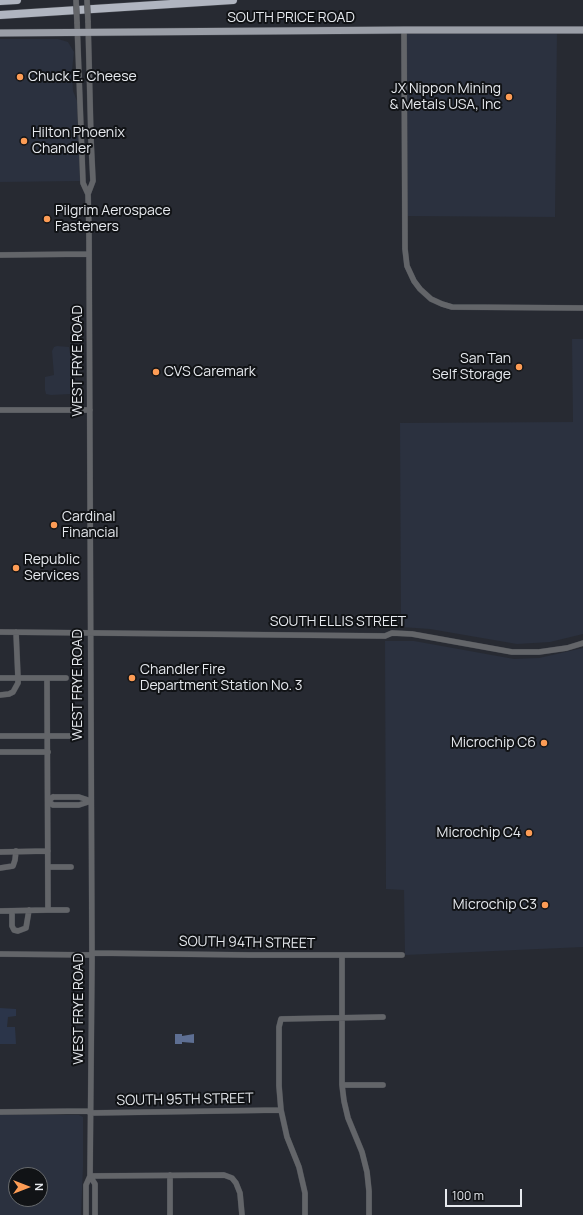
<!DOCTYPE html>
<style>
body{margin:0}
#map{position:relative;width:583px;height:1215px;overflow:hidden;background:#272a32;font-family:Manrope,sans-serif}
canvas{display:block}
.north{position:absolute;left:8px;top:1167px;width:40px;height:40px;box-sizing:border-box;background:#111316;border:1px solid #66696c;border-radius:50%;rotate:90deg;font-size:11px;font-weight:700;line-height:16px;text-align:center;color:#e6e9ee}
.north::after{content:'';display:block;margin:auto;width:14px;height:18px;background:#fd9c55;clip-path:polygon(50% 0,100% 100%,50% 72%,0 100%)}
.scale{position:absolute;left:445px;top:1189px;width:77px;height:18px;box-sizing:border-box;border:2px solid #e6e9ee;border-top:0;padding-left:5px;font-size:12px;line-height:14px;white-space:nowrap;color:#e6e9ee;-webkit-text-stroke:3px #111316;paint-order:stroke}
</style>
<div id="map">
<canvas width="583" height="1215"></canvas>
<div class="north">N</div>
<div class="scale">100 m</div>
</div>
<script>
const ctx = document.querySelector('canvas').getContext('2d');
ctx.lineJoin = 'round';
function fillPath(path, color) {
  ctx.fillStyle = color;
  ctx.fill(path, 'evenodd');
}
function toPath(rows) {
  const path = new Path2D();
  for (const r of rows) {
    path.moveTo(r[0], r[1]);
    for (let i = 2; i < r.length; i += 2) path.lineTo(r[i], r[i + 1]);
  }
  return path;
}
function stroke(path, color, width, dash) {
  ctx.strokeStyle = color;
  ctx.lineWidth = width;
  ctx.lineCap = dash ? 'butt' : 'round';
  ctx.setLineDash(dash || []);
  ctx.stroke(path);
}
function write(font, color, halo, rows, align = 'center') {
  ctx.font = font + ' Manrope,sans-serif';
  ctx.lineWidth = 4;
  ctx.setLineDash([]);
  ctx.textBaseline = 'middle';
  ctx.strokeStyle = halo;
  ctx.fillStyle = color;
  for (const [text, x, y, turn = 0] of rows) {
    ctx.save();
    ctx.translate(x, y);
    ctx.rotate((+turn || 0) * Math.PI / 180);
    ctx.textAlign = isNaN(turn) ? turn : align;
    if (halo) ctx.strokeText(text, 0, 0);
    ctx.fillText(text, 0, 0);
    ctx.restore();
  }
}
const built = toPath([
 [404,30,557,30,555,217,405,216],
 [0,39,58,39,68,42,74,52,72,70,73,91,77,101,80,181,0,182],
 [572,339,583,339,583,634,550,642,517,644,430,629,401,627,400,423,573,422],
 [57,346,69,347,71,359,70,394,51,395,46,394,45,390,45,377,54,375,52,351,54,347],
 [385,641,414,641,514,659,539,658,583,648,583,947,405,955,404,890,386,889],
 [0,1115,79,1115,83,1117,83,1167,81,1215,0,1215],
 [16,1175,40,1175,40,1199,16,1199]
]);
const green = toPath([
 [0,1008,16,1009,16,1016,8,1017,7,1027,15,1027,16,1044,0,1044]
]);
const water = toPath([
 [175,1034,182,1034,182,1036,194,1034,194,1043,182,1042,182,1044,175,1044]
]);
const minor = toPath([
 [88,21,91,140,93,181,88,194],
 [77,22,83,183,88,194,89,231,92,960,90,1176,86,1185,86,1215],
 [404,30,405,249,407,266,414,281,420,289,431,299,442,304,452,307,583,308],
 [0,255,89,254],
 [0,410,90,410],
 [0,632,385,636,392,633,412,634,512,652,539,652,567,648,583,643],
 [16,632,18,678,66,678],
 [0,678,18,678,18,683,13,692,9,694,0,695],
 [0,736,70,736],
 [0,752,48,752],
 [53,797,79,797,91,801,79,805,53,805,48,801,53,797],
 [0,852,48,851],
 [48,867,71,867],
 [0,868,13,866,15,860,16,851],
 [48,910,67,910],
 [0,911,48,910,47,678],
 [12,911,12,926,14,930,18,931,26,928,29,910],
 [92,953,250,955,402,955],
 [0,954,92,955],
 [342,955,342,1085,344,1101,348,1118,362,1152,367,1172,369,1191,369,1215],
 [342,1085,383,1085],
 [0,1112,90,1111],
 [90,1113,281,1110],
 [170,1175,170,1215],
 [90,1176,224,1175,232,1178,236,1183,240,1193,242,1215],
 [90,1176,95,1184,95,1215],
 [305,1215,305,1193,299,1167,287,1137,281,1110,279,1086,279,1027,281,1019,383,1017]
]);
const major = toPath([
 [0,33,404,30,583,30]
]);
const highway = toPath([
 [0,1,17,0],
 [0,15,233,0]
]);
const minorBridge = toPath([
 [76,0,77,22],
 [87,0,88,21]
]);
const markers = [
 [20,77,4,"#fd9c55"],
 [509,97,4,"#fd9c55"],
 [24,141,4,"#fd9c55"],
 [47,219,4,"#fd9c55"],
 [519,367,4,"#fd9c55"],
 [156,372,4,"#fd9c55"],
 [54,525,4,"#fd9c55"],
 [16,568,4,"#fd9c55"],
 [132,678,4,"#fd9c55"],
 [544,743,4,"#fd9c55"],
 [529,833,4,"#fd9c55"],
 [545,905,4,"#fd9c55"]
];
const streetNames = [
 ["SOUTH PRICE ROAD",291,18],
 ["WEST FRYE ROAD",78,361,-90],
 ["SOUTH ELLIS STREET",338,622],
 ["WEST FRYE ROAD",78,685,-90],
 ["SOUTH 94TH STREET",247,943,1],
 ["WEST FRYE ROAD",79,1009,-90],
 ["SOUTH 95TH STREET",185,1100,-1]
];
const poiNames = [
 ["Chuck E. Cheese",28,77],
 ["JX Nippon Mining",501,89,"right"],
 ["& Metals USA, Inc",501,105,"right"],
 ["Hilton Phoenix",32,133],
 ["Chandler",32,149],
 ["Pilgrim Aerospace",55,211],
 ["Fasteners",55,227],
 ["San Tan",511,359,"right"],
 ["Self Storage",511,375,"right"],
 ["CVS Caremark",164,372],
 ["Cardinal",62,517],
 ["Financial",62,533],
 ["Republic",24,560],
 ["Services",24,576],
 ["Chandler Fire",140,670],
 ["Department Station No. 3",140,686],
 ["Microchip C6",536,743,"right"],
 ["Microchip C4",521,833,"right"],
 ["Microchip C3",537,905,"right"]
];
fillPath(built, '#2b313f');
fillPath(green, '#2b354a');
fillPath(water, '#5e6f93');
stroke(minor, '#42454c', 6);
stroke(major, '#42454c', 8);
stroke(highway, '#42454c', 9);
stroke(minor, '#636569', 5.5);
stroke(major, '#9a9ea7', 7);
stroke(highway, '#b0b5c0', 8);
stroke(minorBridge, '#42454c', 6, []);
stroke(minorBridge, '#636569', 5.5);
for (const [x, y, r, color] of markers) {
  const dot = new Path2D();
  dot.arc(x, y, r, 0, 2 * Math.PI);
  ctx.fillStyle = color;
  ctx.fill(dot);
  stroke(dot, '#111316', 1.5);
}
write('14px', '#e6e9ee', '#111316', streetNames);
write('14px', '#e6e9ee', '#111316', poiNames, 'left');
</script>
